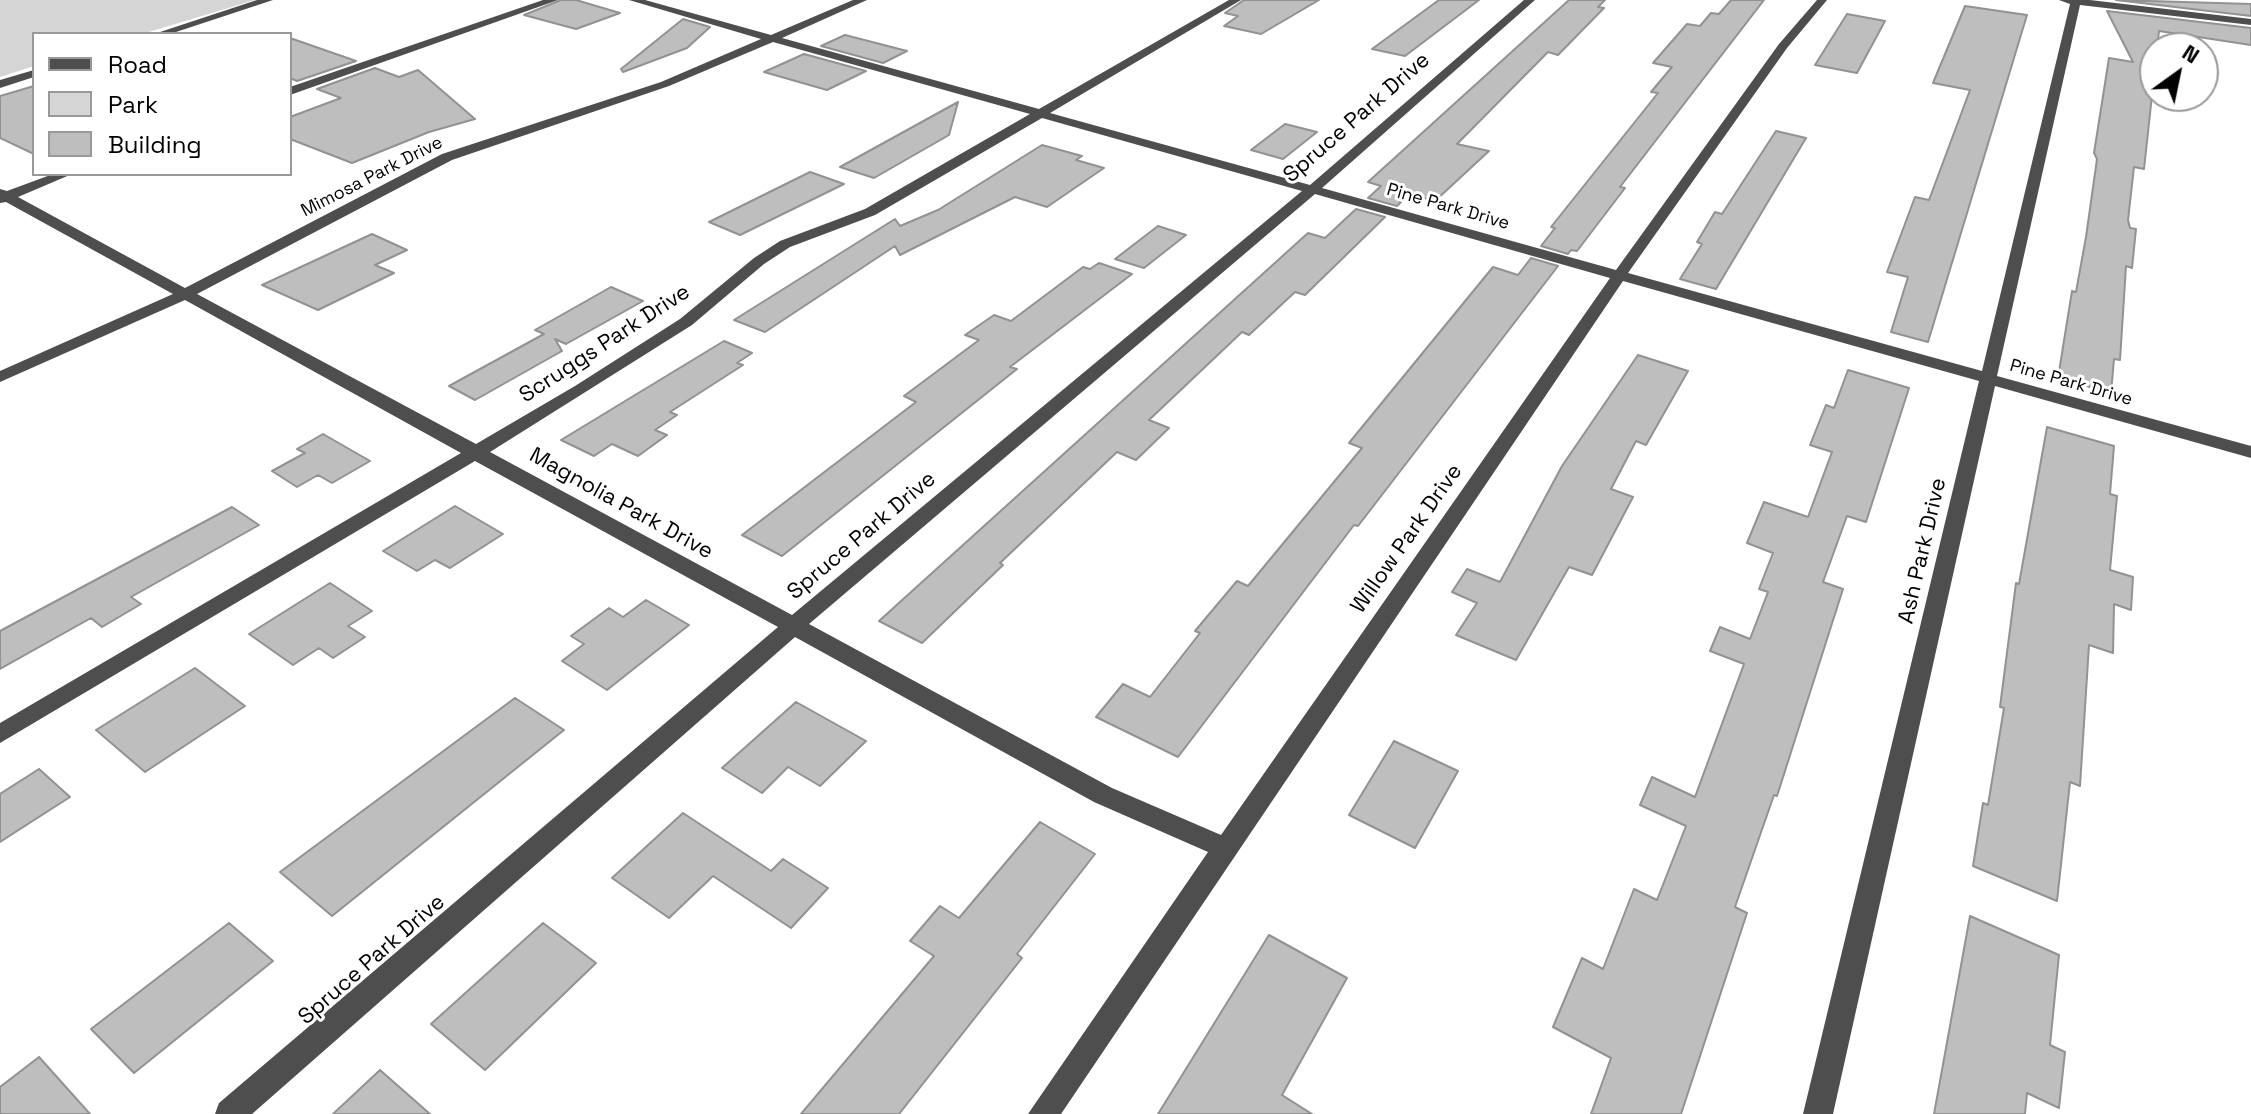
<!DOCTYPE html>
<style>
body{margin:0}
#map{position:relative;width:2251px;height:1114px;overflow:hidden;background:#fff;font-family:"Space Grotesk",sans-serif}
canvas{display:block}
.legend{position:absolute;left:32px;top:32px;width:260px;height:144px;box-sizing:border-box;background:#fff;border:2px solid #999;margin:0;padding:10px 14px;list-style:none;font-size:24px;color:#000}
.legend li{display:flex;align-items:center;gap:16px;height:40px}
.legend b{width:40px;border:2px solid #999}
.north{position:absolute;left:2139px;top:32px;width:80px;height:80px;box-sizing:border-box;background:#fff;border:2px solid #999;border-radius:50%;rotate:33deg;font-size:22px;font-weight:700;line-height:32px;text-align:center;color:#000}
.north::after{content:'';display:block;margin:auto;width:28px;height:36px;background:#000;clip-path:polygon(50% 0,100% 100%,50% 72%,0 100%)}
</style>
<div id="map">
<canvas width="2251" height="1114"></canvas>
<ul class="legend">
<li><b style="height:10px;background:#4e4e4e"></b>Road</li>
<li><b style="height:22px;background:#d5d5d5"></b>Park</li>
<li><b style="height:22px;background:#bebebe"></b>Building</li>
</ul>
<div class="north">N</div>
</div>
<script>
const ctx = document.querySelector('canvas').getContext('2d');
ctx.lineJoin = 'round';
function fillPath(path, color) {
  ctx.fillStyle = color;
  ctx.fill(path, 'evenodd');
}
function toPath(rows) {
  const path = new Path2D();
  for (const r of rows) {
    path.moveTo(r[0], r[1]);
    for (let i = 2; i < r.length; i += 2) path.lineTo(r[i], r[i + 1]);
  }
  return path;
}
function stroke(path, color, width, dash) {
  ctx.strokeStyle = color;
  ctx.lineWidth = width;
  ctx.lineCap = dash ? 'butt' : 'round';
  ctx.setLineDash(dash || []);
  ctx.stroke(path);
}
function write(font, color, halo, rows, align = 'center') {
  ctx.font = font + ' "Space Grotesk",sans-serif';
  ctx.lineWidth = 6;
  ctx.setLineDash([]);
  ctx.textBaseline = 'middle';
  ctx.strokeStyle = halo;
  ctx.fillStyle = color;
  for (const [text, x, y, turn = 0] of rows) {
    ctx.save();
    ctx.translate(x, y);
    ctx.rotate((+turn || 0) * Math.PI / 180);
    ctx.textAlign = isNaN(turn) ? turn : align;
    if (halo) ctx.strokeText(text, 0, 0);
    ctx.fillText(text, 0, 0);
    ctx.restore();
  }
}
const green = toPath([
 [0,0,255,0,142,34,34,34,34,66,0,77]
]);
const building = toPath([
 [561,0,576,0,620,13,576,29,524,15,561,0],
 [1244,0,1319,0,1261,34,1224,26,1238,16,1225,13,1244,0],
 [1439,0,1479,0,1405,56,1372,49,1439,0],
 [1569,0,1605,0,1598,7,1604,8,1558,55,1548,52,1457,144,1489,151,1435,201,1409,194,1397,206,1368,198,1381,186,1368,182,1569,0],
 [1731,0,1764,0,1620,187,1625,188,1577,251,1571,250,1568,254,1541,246,1555,228,1551,227,1658,93,1651,92,1672,67,1653,63,1687,24,1700,26,1711,13,1719,14,1731,0],
 [2116,0,2251,4,2251,16,2116,0],
 [1965,6,2027,15,1928,342,1891,332,1908,277,1887,272,1915,197,1929,200,1970,90,1933,83,1965,6],
 [2107,11,2251,28,2251,45,2159,31,2144,169,2134,167,2128,220,2130,228,2136,229,2132,268,2126,266,2120,360,2114,359,2111,393,2058,378,2072,291,2076,292,2086,237,2097,159,2094,153,2109,58,2133,62,2107,11],
 [1847,14,1885,21,1857,73,1815,65,1847,14],
 [683,19,710,27,687,48,623,72,621,69,683,19],
 [845,35,907,51,883,63,821,46,845,35],
 [290,38,356,61,297,81,290,78,290,38],
 [804,54,866,71,827,90,764,72,804,54],
 [375,68,399,77,418,70,475,119,429,132,352,163,290,139,290,117,341,98,317,89,375,68],
 [34,86,34,154,0,138,0,96,34,86],
 [958,102,949,135,874,178,840,167,958,102],
 [1285,124,1317,132,1283,159,1251,150,1285,124],
 [1776,131,1806,138,1716,289,1680,279,1702,244,1697,242,1715,212,1722,214,1776,131],
 [1042,145,1082,156,1076,160,1104,168,1047,207,1015,197,900,255,895,246,765,332,734,320,895,219,900,226,938,210,1042,145],
 [810,172,844,184,740,235,709,222,810,172],
 [1356,209,1385,217,1305,295,1295,292,1249,335,1242,332,1149,420,1169,428,1136,460,1117,452,1000,563,1003,565,922,643,879,621,1308,233,1325,238,1356,209],
 [1158,226,1186,235,1144,268,1115,259,1158,226],
 [372,234,407,250,375,265,394,273,318,310,262,285,372,234],
 [1531,258,1558,266,1358,526,1354,525,1178,757,1096,717,1123,684,1150,697,1200,633,1195,631,1237,581,1248,586,1362,448,1349,443,1493,267,1518,275,1531,258],
 [1099,263,1132,274,1010,367,1017,369,782,556,742,535,916,402,904,396,979,340,965,335,994,315,1011,321,1083,267,1090,269,1099,263],
 [611,287,643,301,566,344,555,339,562,351,475,400,449,386,544,334,535,330,611,287],
 [724,341,752,353,737,363,743,365,670,412,677,415,655,430,667,435,638,456,612,444,594,456,561,440,724,341],
 [1638,355,1688,371,1646,445,1636,441,1611,489,1633,497,1592,575,1569,567,1516,660,1456,635,1477,603,1452,592,1467,569,1500,582,1562,466,1638,355],
 [1848,370,1909,388,1866,522,1847,516,1823,582,1843,589,1777,796,1774,795,1735,907,1747,913,1681,1114,1591,1114,1611,1058,1553,1027,1582,958,1603,969,1634,889,1657,900,1686,826,1640,805,1652,777,1695,797,1744,664,1710,651,1720,627,1750,639,1768,592,1759,589,1773,553,1747,543,1764,502,1808,517,1832,452,1810,445,1826,405,1834,408,1848,370],
 [2047,427,2114,446,2110,494,2117,496,2110,570,2133,577,2131,610,2114,604,2113,653,2089,645,2080,786,2070,782,2057,901,1973,866,1983,803,1988,805,2004,708,2000,707,2016,583,2019,584,2047,427],
 [323,434,370,461,332,483,318,475,297,487,272,471,305,453,297,449,323,434],
 [455,506,503,534,450,568,435,560,417,571,383,551,455,506],
 [232,507,259,525,131,597,141,604,102,627,91,618,0,669,0,631,232,507],
 [330,583,372,611,348,626,365,637,333,658,319,648,293,665,249,634,330,583],
 [646,600,689,625,607,690,562,661,584,644,571,636,609,608,623,617,646,600],
 [195,668,245,706,145,772,96,730,195,668],
 [515,698,564,730,332,916,280,872,515,698],
 [796,702,866,741,820,786,788,767,762,793,722,768,796,702],
 [1394,741,1458,771,1415,848,1349,815,1394,741],
 [39,769,70,797,0,842,0,794,39,769],
 [683,813,771,871,783,859,828,888,791,928,713,876,669,918,612,878,683,813],
 [1040,822,1095,854,1017,954,1022,958,899,1114,801,1114,934,956,910,941,940,906,959,918,1040,822],
 [1970,916,2059,955,2050,1045,2065,1052,2059,1108,2027,1093,2025,1114,1934,1114,1970,916],
 [229,923,273,961,134,1073,91,1029,229,923],
 [543,923,596,963,485,1070,431,1024,543,923],
 [1269,935,1347,978,1282,1095,1312,1114,1158,1114,1269,935],
 [39,1057,90,1114,0,1114,0,1087,39,1057],
 [380,1070,430,1114,333,1114,380,1070]
]);
const minor = toPath([
 [257,0,273,0,170,34,154,34,257,0],
 [543,0,558,0,290,95,290,87,543,0],
 [629,0,645,0,771,35,853,0,867,0,782,38,1039,109,1229,0,1241,0,1050,113,1310,185,1524,0,1535,0,1322,188,1616,270,1779,44,1817,0,1827,0,1787,48,1628,273,1982,371,2070,4,2059,0,2090,0,2251,19,2251,25,2080,5,1997,376,2251,446,2251,458,1995,386,1833,1114,1803,1114,1979,381,1623,281,1061,1114,1028,1114,1208,852,1094,802,795,637,252,1114,215,1114,219,1103,778,627,475,461,0,743,0,723,461,453,185,300,0,382,0,371,173,294,6,202,0,203,0,189,7,191,53,174,72,174,18,197,185,288,442,154,661,82,761,39,629,0],
 [773,42,1030,114,865,209,780,241,754,258,680,319,575,386,476,444,197,294,452,160,669,86,773,42],
 [1042,118,1302,191,792,615,490,452,692,325,764,264,790,247,875,215,1042,118],
 [1315,194,1610,278,1221,835,1112,788,809,624,1315,194],
 [34,70,34,77,0,88,0,80,34,70]
]);
const farStreetnames = [
 ["Mimosa Park Drive",372,177,-27],
 ["Pine Park Drive",1448,207,16],
 ["Pine Park Drive",2071,383,16]
];
const streetNames = [
 ["Spruce Park Drive",1357,118,-41],
 ["Scruggs Park Drive",605,344,-33],
 ["Magnolia Park Drive",621,504,29],
 ["Spruce Park Drive",862,536,-40],
 ["Willow Park Drive",1407,539,-55],
 ["Ash Park Drive",1923,551,-77],
 ["Spruce Park Drive",372,960,-41]
];
fillPath(green, '#d5d5d5');
fillPath(building, '#bebebe');
stroke(building, '#929292', 2);
fillPath(minor, '#4e4e4e');
write('18px', '#000', '#fff', farStreetnames);
write('22px', '#000', '#fff', streetNames);
</script>
